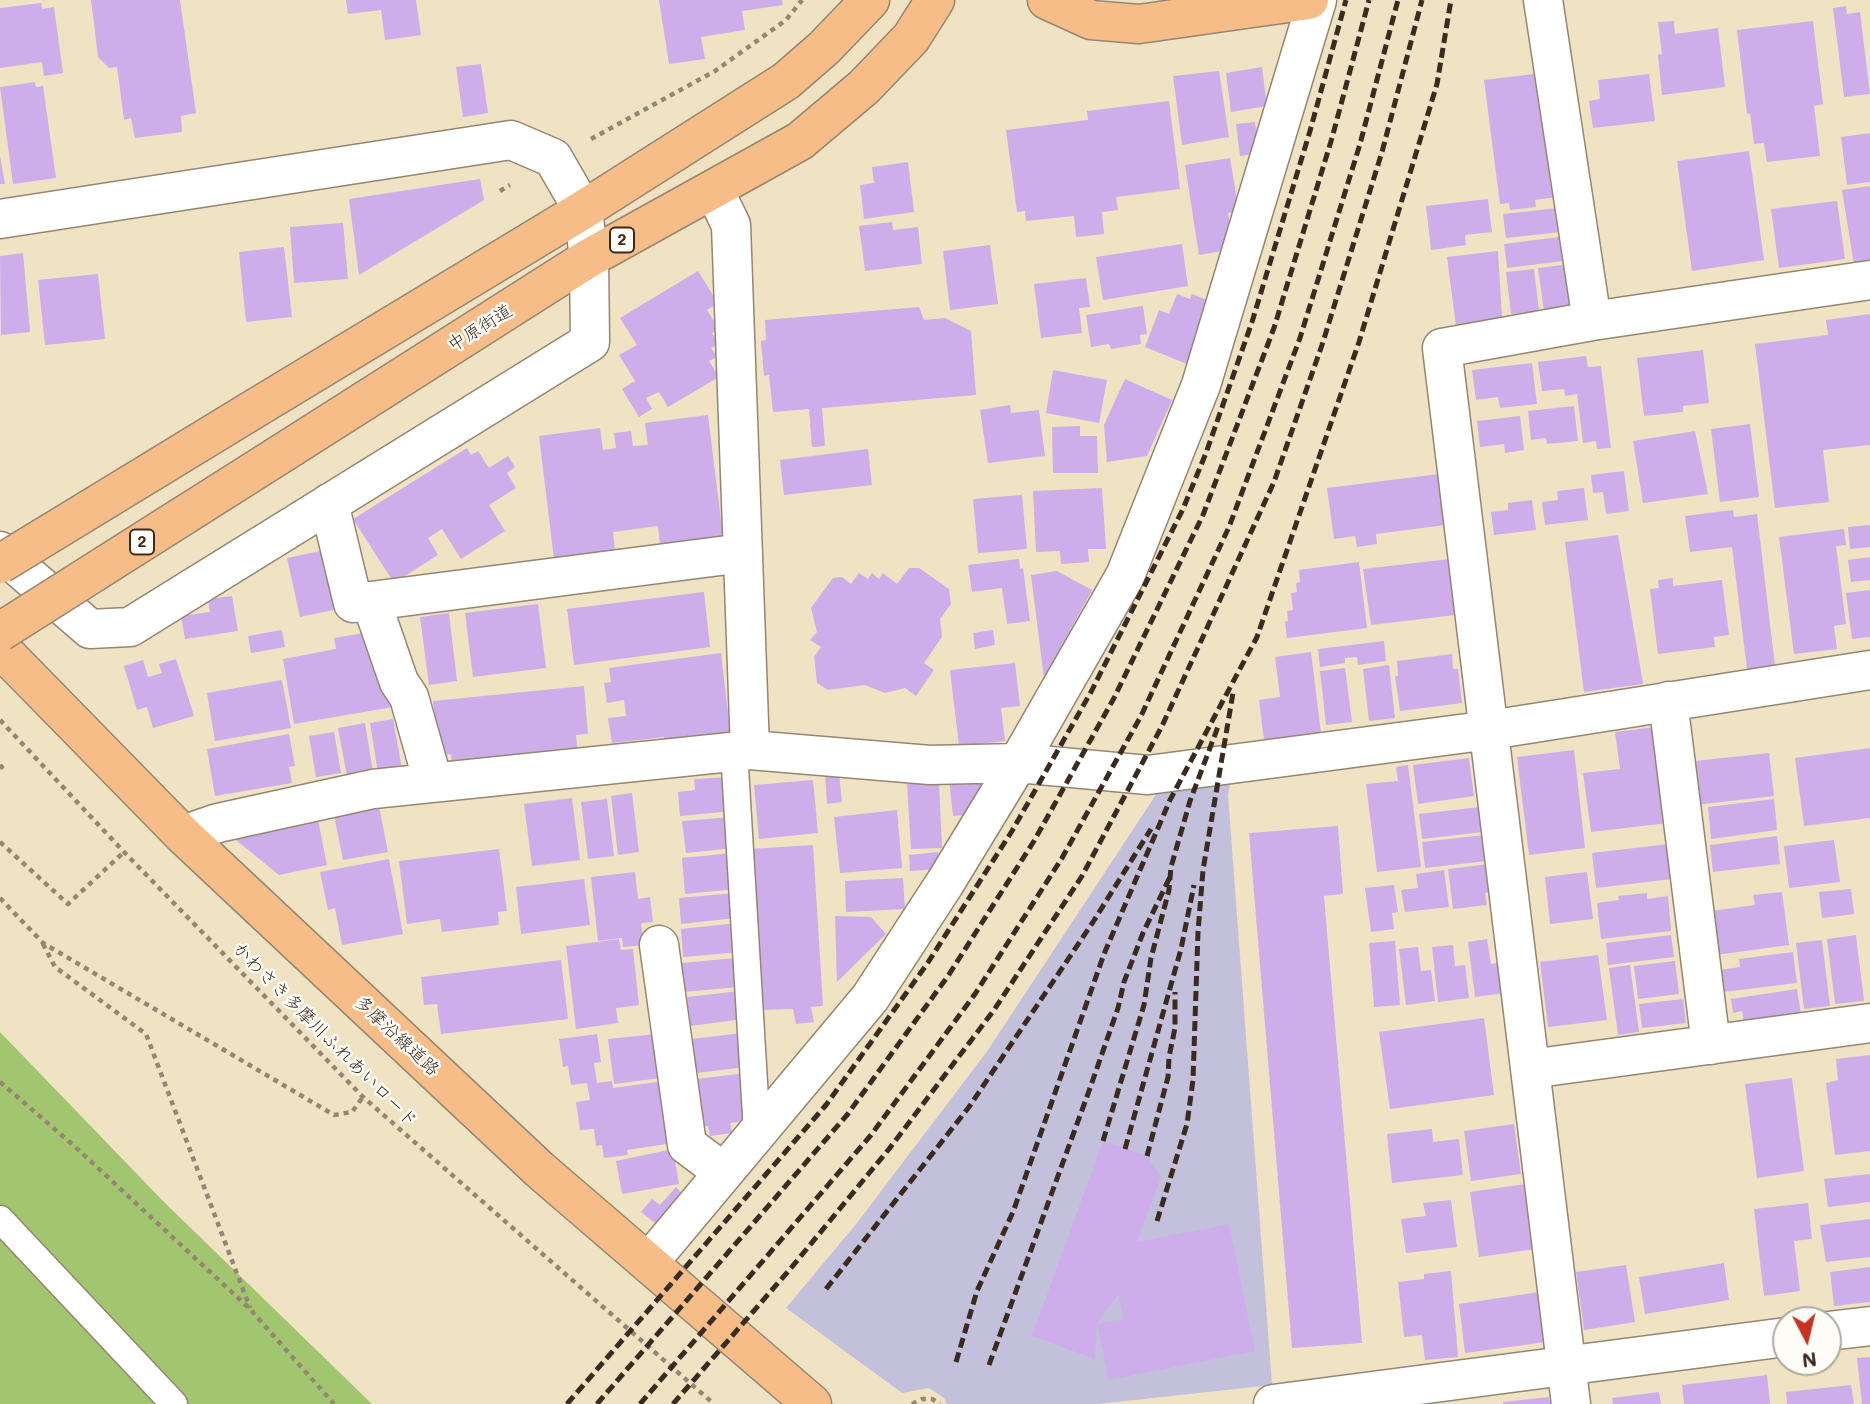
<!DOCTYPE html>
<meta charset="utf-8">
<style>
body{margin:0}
#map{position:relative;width:1870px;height:1404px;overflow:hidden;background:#efe3c4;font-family:Mali,sans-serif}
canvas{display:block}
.north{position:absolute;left:1772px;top:1306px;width:70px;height:70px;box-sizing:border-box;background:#fdfcf7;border:2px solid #afa8a0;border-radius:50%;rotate:173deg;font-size:19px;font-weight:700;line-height:28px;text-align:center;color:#3b2a1e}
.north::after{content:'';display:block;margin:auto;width:24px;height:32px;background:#c8321e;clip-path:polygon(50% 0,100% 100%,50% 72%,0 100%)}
</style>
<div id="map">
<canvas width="1870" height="1404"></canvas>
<div class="north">N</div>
</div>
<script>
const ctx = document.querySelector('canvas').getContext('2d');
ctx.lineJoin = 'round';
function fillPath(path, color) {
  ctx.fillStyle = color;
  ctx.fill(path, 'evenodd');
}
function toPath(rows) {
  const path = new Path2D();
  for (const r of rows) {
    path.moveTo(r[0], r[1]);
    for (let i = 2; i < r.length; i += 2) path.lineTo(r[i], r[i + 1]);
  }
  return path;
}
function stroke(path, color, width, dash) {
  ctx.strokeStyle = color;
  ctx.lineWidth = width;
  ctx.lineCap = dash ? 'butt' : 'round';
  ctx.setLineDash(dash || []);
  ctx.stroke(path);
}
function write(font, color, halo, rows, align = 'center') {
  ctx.font = font + ' Mali,"Klee One",sans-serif';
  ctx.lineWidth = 5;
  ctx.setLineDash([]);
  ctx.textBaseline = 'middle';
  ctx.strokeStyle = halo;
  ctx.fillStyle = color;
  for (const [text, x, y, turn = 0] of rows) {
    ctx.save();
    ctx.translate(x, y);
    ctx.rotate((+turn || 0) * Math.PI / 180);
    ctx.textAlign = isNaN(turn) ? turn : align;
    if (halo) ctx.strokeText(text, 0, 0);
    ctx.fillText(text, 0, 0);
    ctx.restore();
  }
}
const industrial = toPath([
 [1231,779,1228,795,1272,1385,1098,1404,947,1404,944,1398,929,1388,902,1393,786,1308,857,1223,988,1050,1161,787]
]);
const green = toPath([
 [0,1032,163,1201,372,1404,0,1404]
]);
const building = toPath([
 [91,0,180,0,196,113,181,116,182,132,135,138,131,118,124,120,117,67,109,68,98,57],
 [346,0,416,0,421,35,385,40,381,10,348,14],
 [659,0,782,0,783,5,742,11,745,30,701,37,705,59,669,64],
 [41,3,42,9,54,7,63,73,44,76,42,62,0,68,0,8],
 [1846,6,1847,14,1860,12,1870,94,1844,97,1833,8],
 [1674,21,1675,34,1718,28,1725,87,1662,95,1658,55,1662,54,1658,22],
 [1813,21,1823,104,1814,106,1820,156,1767,162,1764,143,1754,144,1750,113,1747,114,1737,30],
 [481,64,488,113,463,117,456,67],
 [1262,67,1267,106,1231,112,1226,73],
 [1219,71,1229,137,1182,145,1173,76],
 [1542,73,1557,197,1535,200,1536,207,1510,210,1509,203,1500,204,1484,80],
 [1649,74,1655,121,1593,128,1589,101,1600,99,1598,80],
 [35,82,36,87,43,86,56,178,13,184,0,87],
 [1169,101,1180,189,1116,197,1118,210,1102,212,1104,234,1076,237,1074,216,1026,221,1025,211,1017,212,1006,130,1088,120,1087,111],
 [1255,122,1259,153,1240,156,1236,124],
 [1870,133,1870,182,1847,185,1841,137],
 [1749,151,1764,260,1692,271,1677,161],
 [0,156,5,184,0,184],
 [1230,158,1239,212,1228,213,1234,249,1199,255,1185,165],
 [908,162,914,212,864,219,860,185,874,183,872,167],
 [480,179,484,200,359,275,349,199],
 [1870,186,1870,262,1854,265,1842,190],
 [1488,199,1492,232,1465,235,1466,245,1431,250,1426,206],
 [1837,201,1845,259,1779,268,1771,209],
 [1558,208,1561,232,1506,238,1503,214],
 [892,222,893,230,918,227,922,264,865,271,859,226],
 [343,223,348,279,294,283,290,227],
 [1560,237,1563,261,1507,268,1504,244],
 [1182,244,1188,286,1103,300,1096,257],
 [990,245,998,304,950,310,943,251],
 [284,247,292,317,246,322,239,252],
 [1498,251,1502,318,1456,326,1447,257],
 [23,253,30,332,1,335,0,256],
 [1571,264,1571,308,1544,311,1538,268],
 [1534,269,1539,311,1511,314,1506,272],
 [698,271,718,303,707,310,719,329,712,333,718,344,711,348,717,357,709,361,719,377,668,407,659,392,646,398,652,409,639,417,622,389,635,381,619,355,637,345,620,318],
 [98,274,105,339,45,345,38,280],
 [1086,278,1090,307,1079,308,1082,333,1041,338,1034,284],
 [1177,294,1190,299,1192,294,1212,302,1187,364,1145,347,1159,310,1169,314],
 [1143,306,1147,334,1140,335,1141,344,1111,349,1109,344,1091,347,1086,315],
 [919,307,924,320,945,318,971,331,976,395,822,408,825,446,812,447,809,409,773,412,769,375,764,376,761,341,766,340,765,320],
 [1870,314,1870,445,1823,450,1829,502,1775,508,1755,344,1828,335,1826,320],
 [1703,350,1709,403,1683,406,1683,412,1644,416,1637,358],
 [1586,356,1588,367,1601,366,1611,448,1597,449,1596,441,1583,443,1577,394,1565,396,1564,389,1542,391,1538,362],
 [1532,363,1537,404,1500,408,1498,397,1476,400,1472,370],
 [1053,370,1107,380,1099,423,1046,413],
 [1125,379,1172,400,1147,456,1107,462,1104,425],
 [1010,405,1011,413,1039,410,1045,456,988,463,980,410],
 [1574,406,1578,441,1547,444,1546,438,1531,440,1528,411],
 [708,415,723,537,660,545,658,526,613,532,615,551,554,559,539,436,600,428,603,450,616,448,614,433,631,431,633,446,648,445,645,423],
 [1520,416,1524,450,1505,453,1504,444,1480,447,1477,421],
 [1750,424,1759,497,1720,502,1711,429],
 [1080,426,1080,436,1097,436,1098,473,1053,473,1052,427],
 [1695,431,1708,494,1643,503,1633,441],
 [467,448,471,455,478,451,489,468,508,456,515,467,507,473,516,488,489,505,505,531,461,559,442,529,428,538,438,555,394,583,353,519],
 [868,449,872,485,784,495,780,460],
 [1624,471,1629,511,1606,514,1603,492,1593,493,1591,475],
 [1439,474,1445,525,1376,534,1377,544,1357,547,1355,536,1334,539,1327,488],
 [1102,488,1106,549,1088,549,1089,562,1061,564,1060,551,1036,552,1033,491],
 [1584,488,1588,520,1545,525,1542,502,1558,500,1557,491],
 [1022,495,1027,549,978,553,973,499],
 [1532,500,1536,530,1494,535,1491,512,1508,510,1508,503],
 [1733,510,1734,517,1757,514,1775,666,1747,669,1732,547,1690,552,1685,516],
 [1870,525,1870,547,1850,549,1848,527],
 [1844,529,1846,545,1836,546,1846,624,1834,626,1837,649,1794,654,1779,537],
 [1618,535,1643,684,1584,692,1565,542],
 [325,550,338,609,300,617,287,558],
 [1870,557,1870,580,1851,582,1848,560],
 [1019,559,1020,569,1023,568,1030,621,1007,624,1002,588,972,592,968,565],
 [1450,559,1455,615,1371,625,1363,569],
 [1359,562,1367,628,1287,638,1285,622,1288,621,1287,611,1293,610,1291,593,1297,592,1296,583,1300,582,1299,570],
 [909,568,919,568,949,589,951,604,940,619,942,637,924,663,934,670,916,696,905,688,885,693,865,685,828,690,817,683,814,657,821,647,810,640,817,632,811,608,833,578,842,577,851,584,859,573,868,579,872,573,879,579,883,573,897,584],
 [1057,571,1092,590,1044,678,1031,575],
 [1673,578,1673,586,1722,580,1729,635,1714,637,1715,647,1658,654,1650,589,1659,588,1658,580],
 [1870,590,1870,637,1852,639,1846,593],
 [704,592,710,647,574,665,567,609],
 [232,596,238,631,185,639,181,616,210,612,208,599],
 [538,604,546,668,473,677,465,613],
 [449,613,457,681,429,685,420,617],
 [282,630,285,647,251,653,248,636],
 [993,630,995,645,975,649,973,633],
 [370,632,393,707,294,724,283,659,336,649,334,638],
 [1384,641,1386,661,1358,665,1357,657,1345,658,1345,663,1320,667,1318,649],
 [1311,652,1321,733,1264,740,1259,700,1280,697,1275,657],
 [721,653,731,739,665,747,664,737,612,743,608,718,626,716,624,700,607,703,604,683,611,682,609,668],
 [1452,654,1453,669,1458,669,1462,703,1400,711,1395,676,1398,676,1397,661],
 [176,659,194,716,153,728,147,707,137,710,124,666,143,660,148,677,162,673,159,664],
 [1015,663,1020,706,1001,708,1005,741,959,746,950,670],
 [1389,665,1395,718,1369,721,1363,669],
 [1345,668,1352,722,1326,725,1320,671],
 [282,680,291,728,215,741,207,693],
 [584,686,588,734,576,735,578,754,452,767,451,754,439,755,433,701],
 [393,719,402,769,378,773,370,723],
 [365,723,373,772,347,776,338,728],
 [1656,727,1668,823,1591,832,1583,773,1620,769,1615,732],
 [334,732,341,773,316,777,309,736],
 [289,734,295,766,289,767,292,783,215,796,207,749],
 [1870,748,1870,818,1804,826,1795,758],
 [1574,750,1585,848,1529,855,1517,757],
 [1769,753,1774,796,1695,805,1695,761],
 [1469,758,1474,796,1418,804,1413,765],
 [1408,765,1421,867,1377,872,1366,784,1398,781,1396,767],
 [839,773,842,802,827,804,825,774],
 [987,776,978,814,953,816,949,779],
 [730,777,733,811,680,816,678,792,695,790,694,779],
 [813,780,818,833,759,839,754,785],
 [939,782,942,848,911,849,907,784],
 [632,793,639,852,618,855,611,796],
 [572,798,580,860,532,866,524,804],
 [607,799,614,856,588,859,581,802],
 [1774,799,1777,830,1711,839,1708,807],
 [379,806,388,852,343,860,334,815],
 [1480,807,1483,832,1422,839,1419,814],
 [897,810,902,868,840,873,834,817],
 [317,815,327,865,279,875,231,836],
 [731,817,734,848,686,853,682,821],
 [1338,826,1343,894,1324,896,1362,1343,1292,1348,1249,833],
 [1484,835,1487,861,1425,868,1422,842],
 [1777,836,1780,864,1713,872,1710,845],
 [1834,840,1840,882,1789,888,1784,846],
 [1669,844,1672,879,1596,888,1592,853],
 [813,845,823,1006,811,1007,814,1022,796,1024,793,1009,760,1010,750,849],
 [499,849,507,911,498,912,499,925,442,932,440,919,407,924,399,861],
 [938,852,939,869,910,871,909,855],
 [733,853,736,889,685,894,682,858],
 [389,859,403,934,342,945,335,908,328,910,320,872],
 [1489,864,1493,892,1485,893,1487,905,1453,909,1448,869],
 [1444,870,1449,907,1405,912,1401,890,1418,888,1416,874],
 [635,872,638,899,650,897,653,922,641,923,644,945,623,947,622,938,598,941,591,877],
 [1587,872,1593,919,1550,924,1545,877],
 [903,878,905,909,846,912,845,881],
 [584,879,590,925,521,934,516,887],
 [1394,885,1398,912,1392,913,1394,929,1371,932,1365,888],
 [1851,889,1854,914,1822,918,1819,892],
 [1782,892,1789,945,1716,955,1711,911,1755,905,1753,895],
 [734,893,736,918,681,924,679,898],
 [1647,893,1647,899,1668,896,1671,931,1601,939,1597,903,1619,900,1618,896],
 [835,916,871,917,886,934,837,982],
 [738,923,741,952,683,957,681,929],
 [1671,935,1674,957,1608,965,1606,943],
 [1856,935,1864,1001,1835,1004,1827,939],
 [619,939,621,950,633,949,639,1005,616,1008,618,1023,576,1029,566,946],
 [1487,939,1491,964,1501,963,1505,993,1475,997,1468,942],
 [1822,940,1830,1006,1804,1009,1796,943],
 [1395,941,1400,1005,1374,1007,1369,943],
 [1453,945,1455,966,1465,965,1469,998,1438,1002,1432,947],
 [1418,947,1421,971,1431,970,1435,1001,1406,1005,1399,949],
 [1793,952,1797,983,1723,992,1720,970,1740,967,1739,959],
 [1598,955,1607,1020,1548,1027,1540,962],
 [736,958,739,987,683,992,681,963],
 [561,960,568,1019,441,1034,437,1004,424,1005,421,977],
 [1675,961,1679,994,1638,999,1634,966],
 [1630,965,1639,1032,1618,1035,1609,968],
 [1797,989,1801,1014,1744,1023,1742,1011,1733,1013,1731,999],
 [740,991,744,1019,690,1026,687,997],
 [1683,999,1686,1023,1642,1028,1639,1004],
 [1484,1018,1494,1095,1390,1109,1379,1032],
 [742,1033,746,1067,696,1073,692,1039],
 [597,1034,601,1062,594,1063,597,1083,612,1081,613,1088,664,1081,673,1143,627,1150,628,1155,604,1158,602,1145,596,1146,594,1129,580,1130,576,1102,590,1100,587,1083,571,1085,568,1066,563,1067,559,1039],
 [656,1034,661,1078,614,1084,608,1039],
 [1870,1055,1870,1151,1835,1155,1826,1083,1838,1080,1836,1059],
 [747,1073,746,1121,730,1123,732,1133,710,1136,708,1126,702,1126,696,1079],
 [1792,1078,1804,1171,1757,1178,1745,1084],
 [1514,1124,1521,1174,1471,1181,1464,1131],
 [1432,1129,1433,1142,1459,1139,1463,1175,1392,1183,1387,1134],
 [1103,1141,1147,1156,1161,1177,1137,1242,1229,1224,1255,1351,1109,1380,1097,1324,1095,1359,1032,1336],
 [1118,1294,1123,1319,1097,1324],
 [673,1149,679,1184,622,1194,616,1161],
 [1870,1174,1870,1202,1828,1207,1824,1179],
 [1526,1184,1536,1249,1479,1257,1470,1192],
 [676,1187,686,1197,660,1227,641,1212,652,1199,660,1205],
 [1451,1200,1457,1247,1406,1253,1401,1219,1426,1216,1423,1203],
 [1808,1203,1812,1239,1794,1241,1800,1291,1764,1296,1754,1209],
 [1870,1219,1870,1257,1826,1262,1820,1225],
 [1724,1263,1729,1300,1645,1314,1639,1277],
 [1626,1265,1635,1322,1584,1330,1576,1272],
 [1870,1267,1870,1302,1834,1306,1830,1272],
 [1451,1271,1458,1357,1425,1360,1422,1335,1404,1337,1398,1282,1424,1279,1424,1274],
 [1539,1292,1546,1342,1465,1353,1459,1304],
 [1870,1357,1870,1404,1862,1404,1857,1358],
 [1767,1375,1770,1404,1684,1404,1682,1385],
 [1851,1385,1854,1404,1787,1404,1786,1392],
 [1659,1392,1661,1404,1613,1404,1612,1398],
 [1549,1397,1550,1404,1503,1404,1503,1402]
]);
const path = toPath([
 [591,139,715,71,786,20,802,0],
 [500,191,510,185],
 [0,720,124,852,363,1097,714,1404],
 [0,765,2,767,0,768],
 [0,842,68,904,124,852],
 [0,898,43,943,334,1115,352,1112,363,1097],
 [43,944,55,967,146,1034,250,1308],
 [0,1082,72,1144,250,1309,334,1404],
 [912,1404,922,1399,932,1399,940,1404]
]);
const service = toPath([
 [734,751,757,1132],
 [0,1219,174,1404]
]);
const minor = toPath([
 [1543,0,1592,321],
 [714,190,731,225,750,750],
 [329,503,353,603,371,601],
 [0,551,90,629,130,627,590,342,589,258],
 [1668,701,1711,1045],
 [433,782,409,697,399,682,371,601,743,553],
 [183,835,218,823,373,789,750,750,930,765,1018,763,1148,775,1490,730,1870,670],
 [659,945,687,1145,723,1172],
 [1530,1069,1870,1023],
 [649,1262,870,998,945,883,1018,763,1125,576,1201,385,1317,0],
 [1828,1331,1870,1326],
 [1273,1404,1786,1337],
 [1571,1404,1442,348,1592,321,1870,280]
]);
const tertiary = toPath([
 [0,219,511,140,553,158,583,210,589,258]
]);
const primary = toPath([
 [1047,0,1091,20,1139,24,1309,0],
 [259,406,583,210,786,81,824,48,870,0],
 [284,452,589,258,800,141,864,87,911,38,935,0],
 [0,648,183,835,540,1170,812,1404]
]);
const rail = toPath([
 [1103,1141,1144,1005,1151,958,1169,890,1171,867,1190,801,1219,724],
 [1125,1149,1181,949,1194,885],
 [1147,1156,1168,1077,1169,1057,1175,1028,1175,992],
 [1157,1221,1187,1124,1193,1080,1198,932,1203,870,1233,693],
 [826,1289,969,1107,1093,922,1151,829],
 [956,1362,977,1291,1013,1212,1104,954,1170,800,1257,637,1359,342,1437,84,1451,0],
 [989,1365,1089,1091,1118,1008,1124,982,1143,933,1170,877],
 [567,1404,826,1105,927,964,1012,831,1091,692,1183,509,1206,453,1252,322,1310,131,1346,0],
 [597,1404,847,1115,948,976,1034,841,1114,698,1203,515,1274,328,1332,138,1369,0],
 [640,1404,871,1135,975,994,1062,858,1141,716,1229,527,1300,338,1360,144,1398,0],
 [673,1404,791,1268,889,1149,994,1010,1082,876,1162,726,1274,482,1322,345,1382,152,1422,0]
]);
const primaryBridge = toPath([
 [0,564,259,406],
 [0,632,284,452]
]);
const shields = [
 [622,240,24],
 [142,542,24]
];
const shieldNames = [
 ["2",622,240],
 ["2",142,542]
];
const streetNames = [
 ["中原街道",480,328,-32],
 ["かわさき多摩川ふれあいロード",325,1035,45],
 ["多摩沿線道路",397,1036,43]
];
fillPath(industrial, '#c3c0db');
fillPath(green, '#a2c670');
fillPath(building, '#ceaeea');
stroke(service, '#958671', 29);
stroke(minor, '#958671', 41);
stroke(tertiary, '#958671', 41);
stroke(primary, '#958671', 41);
stroke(path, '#958671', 4.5, [5, 5]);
stroke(service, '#fff', 26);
stroke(minor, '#fff', 38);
stroke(tertiary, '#fff', 38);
stroke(primary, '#f7bd88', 38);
stroke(rail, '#3b2a1e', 5, [10, 5]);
stroke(primaryBridge, '#958671', 41, []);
stroke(primaryBridge, '#f7bd88', 38);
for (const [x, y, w] of shields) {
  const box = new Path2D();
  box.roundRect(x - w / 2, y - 12.5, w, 25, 5);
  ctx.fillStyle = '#fdfcf7';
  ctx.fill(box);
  stroke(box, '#3b2a1e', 2);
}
write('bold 16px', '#3b2a1e', null, shieldNames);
write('18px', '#3b2a1e', '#fdfcf7', streetNames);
</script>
